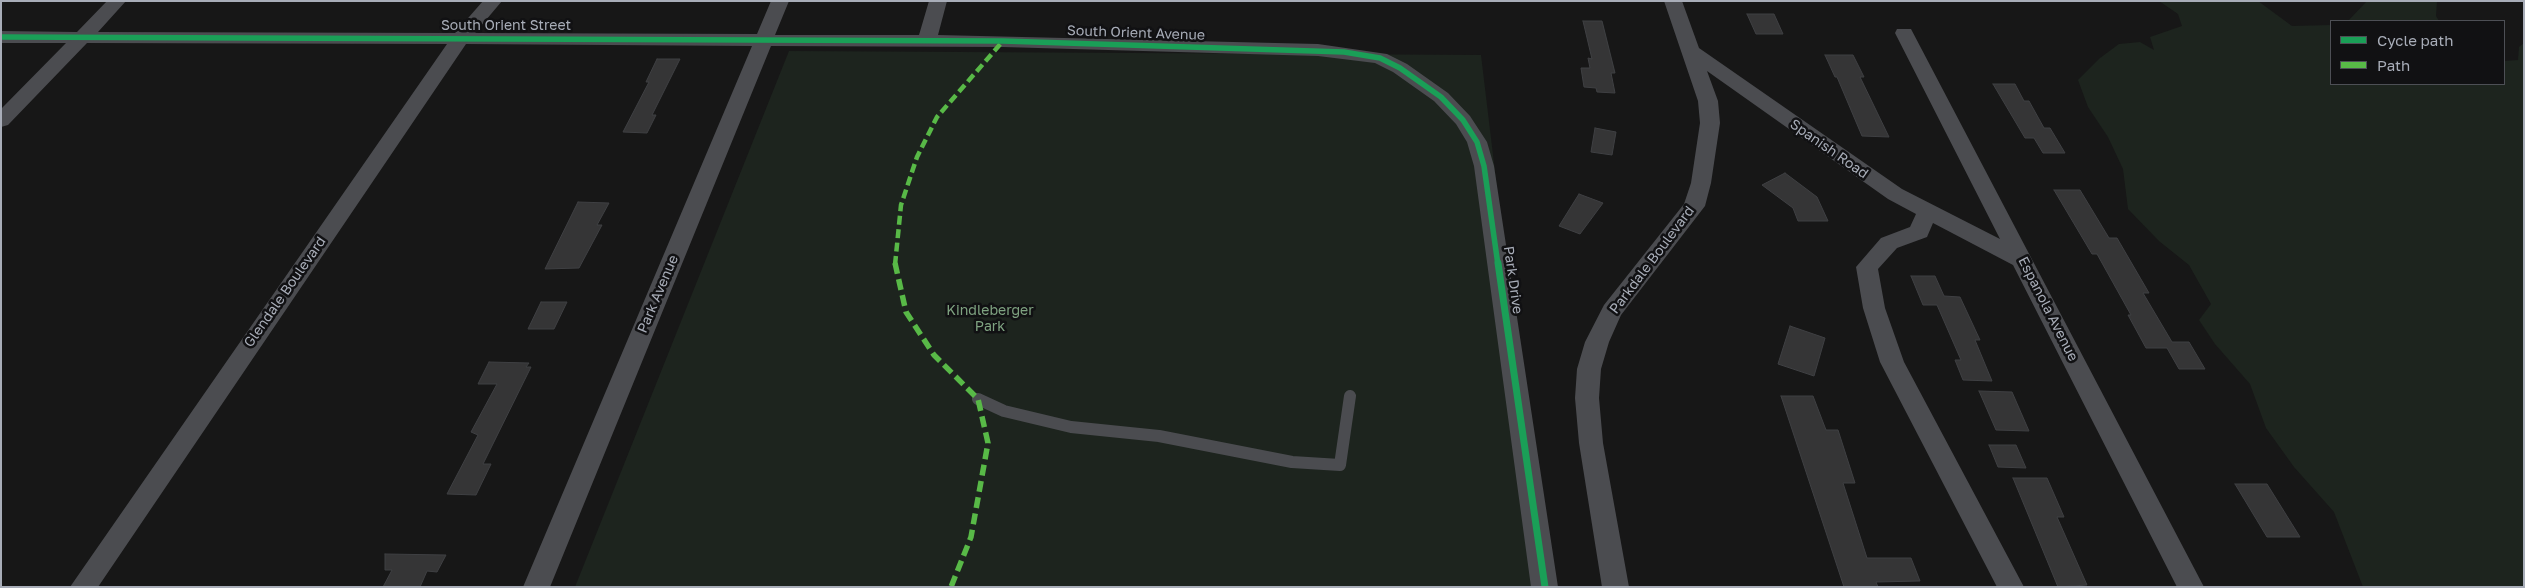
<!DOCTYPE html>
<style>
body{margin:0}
#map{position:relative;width:2525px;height:588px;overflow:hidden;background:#171717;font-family:"Golos Text",sans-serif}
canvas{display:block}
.frame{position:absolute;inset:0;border:2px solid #a8adb8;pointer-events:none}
.legend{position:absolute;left:2330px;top:20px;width:175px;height:65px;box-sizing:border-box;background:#111113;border:1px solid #4d4f55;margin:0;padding:6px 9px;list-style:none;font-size:15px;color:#a8adb8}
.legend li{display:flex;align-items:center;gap:10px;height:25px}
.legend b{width:25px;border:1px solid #4d4f55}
</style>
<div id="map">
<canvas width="2525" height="588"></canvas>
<div class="frame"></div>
<ul class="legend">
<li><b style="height:6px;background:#1a9f57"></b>Cycle path</li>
<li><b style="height:6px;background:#58b947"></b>Path</li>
</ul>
</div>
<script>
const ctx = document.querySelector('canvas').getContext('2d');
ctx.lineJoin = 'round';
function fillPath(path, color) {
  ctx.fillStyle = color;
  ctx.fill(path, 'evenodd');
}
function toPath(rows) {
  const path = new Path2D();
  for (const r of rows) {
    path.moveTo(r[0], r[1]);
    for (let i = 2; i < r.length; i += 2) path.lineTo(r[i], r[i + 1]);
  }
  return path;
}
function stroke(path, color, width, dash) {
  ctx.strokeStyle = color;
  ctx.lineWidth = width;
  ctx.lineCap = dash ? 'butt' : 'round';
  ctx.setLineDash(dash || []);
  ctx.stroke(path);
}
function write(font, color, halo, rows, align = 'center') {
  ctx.font = font + ' "Golos Text",sans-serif';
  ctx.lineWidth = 5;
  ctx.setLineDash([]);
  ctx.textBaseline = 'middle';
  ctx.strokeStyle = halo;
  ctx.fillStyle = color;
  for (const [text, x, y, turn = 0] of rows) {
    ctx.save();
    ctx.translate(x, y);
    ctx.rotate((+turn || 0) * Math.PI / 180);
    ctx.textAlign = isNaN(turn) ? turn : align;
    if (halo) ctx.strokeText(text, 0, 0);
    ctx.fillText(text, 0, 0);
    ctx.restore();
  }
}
const green = toPath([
 [2159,1,2258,1,2292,26,2331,25,2331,84,2504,84,2504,61,2518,60,2519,47,2524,43,2524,587,2363,587,2334,512,2294,467,2266,428,2250,384,2215,344,2199,320,2211,304,2189,265,2159,241,2128,209,2123,169,2108,137,2088,107,2078,80,2100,58,2119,44,2140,42,2154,50,2150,37,2182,26,2178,14],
 [2367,1,2437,1,2436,16,2439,21,2348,21],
 [789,51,1481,55,1545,587,575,587]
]);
const building = toPath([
 [1747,14,1774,14,1783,34,1756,34,1747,14],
 [1583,21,1602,21,1615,73,1611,73,1615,93,1597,92,1596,88,1584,87,1581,68,1590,68,1588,58,1592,59,1583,21],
 [1825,55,1853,55,1864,77,1860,77,1889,137,1862,136,1837,77,1835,77,1825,55],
 [657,59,680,59,652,115,656,115,647,133,623,132,649,82,646,82,657,59],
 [1993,84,2015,84,2024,101,2029,101,2044,128,2050,128,2065,153,2043,153,2034,138,2025,138,1993,84],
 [1595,128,1616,132,1612,155,1591,152,1595,128],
 [1785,173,1817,197,1828,221,1798,221,1793,208,1762,185,1785,173],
 [2054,190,2080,190,2109,238,2117,238,2149,293,2143,293,2172,342,2189,342,2205,369,2179,369,2167,348,2146,348,2128,315,2131,315,2097,254,2092,254,2054,190],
 [1579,194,1603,203,1580,234,1559,226,1579,194],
 [578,202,609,203,597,225,602,225,579,268,545,269,578,202],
 [1911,276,1935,276,1944,296,1960,297,1980,340,1975,340,1992,381,1963,380,1955,360,1961,360,1937,305,1923,305,1911,276],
 [541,302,567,302,554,329,528,329,541,302],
 [1790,326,1825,338,1814,376,1778,364,1790,326],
 [489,362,529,363,526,367,531,367,483,464,491,464,476,495,447,494,478,435,471,432,497,384,478,384,489,362],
 [1979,391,2012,392,2029,431,1996,430,1979,391],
 [1781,396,1813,396,1826,430,1838,430,1855,483,1843,483,1867,558,1911,558,1920,581,1876,582,1878,587,1844,587,1781,396],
 [1989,445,2016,445,2026,468,1998,467,1989,445],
 [2013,478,2047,478,2064,517,2057,517,2087,585,2058,587,2013,478],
 [2235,484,2267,484,2300,537,2267,537,2235,484],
 [385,554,446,555,437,572,427,571,420,587,383,587,392,570,385,570,385,554]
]);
const service = toPath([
 [978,399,1004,411,1071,427,1159,436,1292,462,1340,465,1350,396]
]);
const minor = toPath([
 [107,1,126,1,98,32,455,33,483,1,502,1,475,33,757,34,771,1,789,1,775,35,919,35,929,1,947,1,938,35,1318,44,1387,54,1407,64,1448,93,1470,116,1487,142,1494,166,1558,587,1531,587,1474,166,1467,142,1456,124,1434,101,1393,72,1375,63,1318,56,1003,47,771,46,550,587,523,587,752,46,466,44,98,587,70,587,447,44,87,43,8,125,1,127,1,109,66,43,1,43,1,31,77,32,107,1],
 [1664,1,1682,1,1699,48,1902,189,2000,239,1895,33,1897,29,1911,29,2204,587,2177,587,2013,265,1933,223,1927,237,1897,248,1878,269,1885,308,1904,362,2024,587,1997,587,1880,362,1863,308,1856,267,1881,238,1910,227,1916,214,1888,199,1707,71,1718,101,1720,123,1711,183,1705,206,1621,315,1609,342,1601,369,1599,398,1603,443,1629,587,1602,587,1579,443,1575,398,1577,369,1585,342,1604,305,1684,204,1691,183,1700,123,1698,101,1664,1]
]);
const quietFar1 = toPath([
 [895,265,901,205,917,157,937,117,1003,41]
]);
const quiet = toPath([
 [895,263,906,312,934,355,978,399,988,443,971,537,951,587]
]);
const cyclewayFar1 = toPath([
 [1,37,1003,41,1344,52,1380,58,1400,68,1441,97,1463,120,1477,142,1484,166,1498,265]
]);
const cycleway = toPath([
 [1498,263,1545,587]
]);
const streetNames = [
 ["South Orient Street",506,26],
 ["South Orient Avenue",1136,33,2],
 ["Spanish Road",1829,149,35],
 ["Parkdale Boulevard",1652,260,-53],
 ["Park Drive",1513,280,82],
 ["Glendale Boulevard",285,292,-55],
 ["Park Avenue",658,294,-67],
 ["Espanola Avenue",2048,309,63]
];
const parkNames = [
 ["Kindleberger",990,311],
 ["Park",990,327]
];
fillPath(green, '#1d241e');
fillPath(building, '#353536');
stroke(building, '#3f4043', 1);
stroke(service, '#4b4c50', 12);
fillPath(minor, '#4b4c50');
stroke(quietFar1, '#58b947', 4.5, [9, 4.5]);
stroke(quiet, '#58b947', 5.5, [11, 5.5]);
stroke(cyclewayFar1, '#1a9f57', 5.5);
stroke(cycleway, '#1a9f57', 7);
write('14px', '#a8adb8', '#111113', streetNames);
write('14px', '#7fa381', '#111113', parkNames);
</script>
